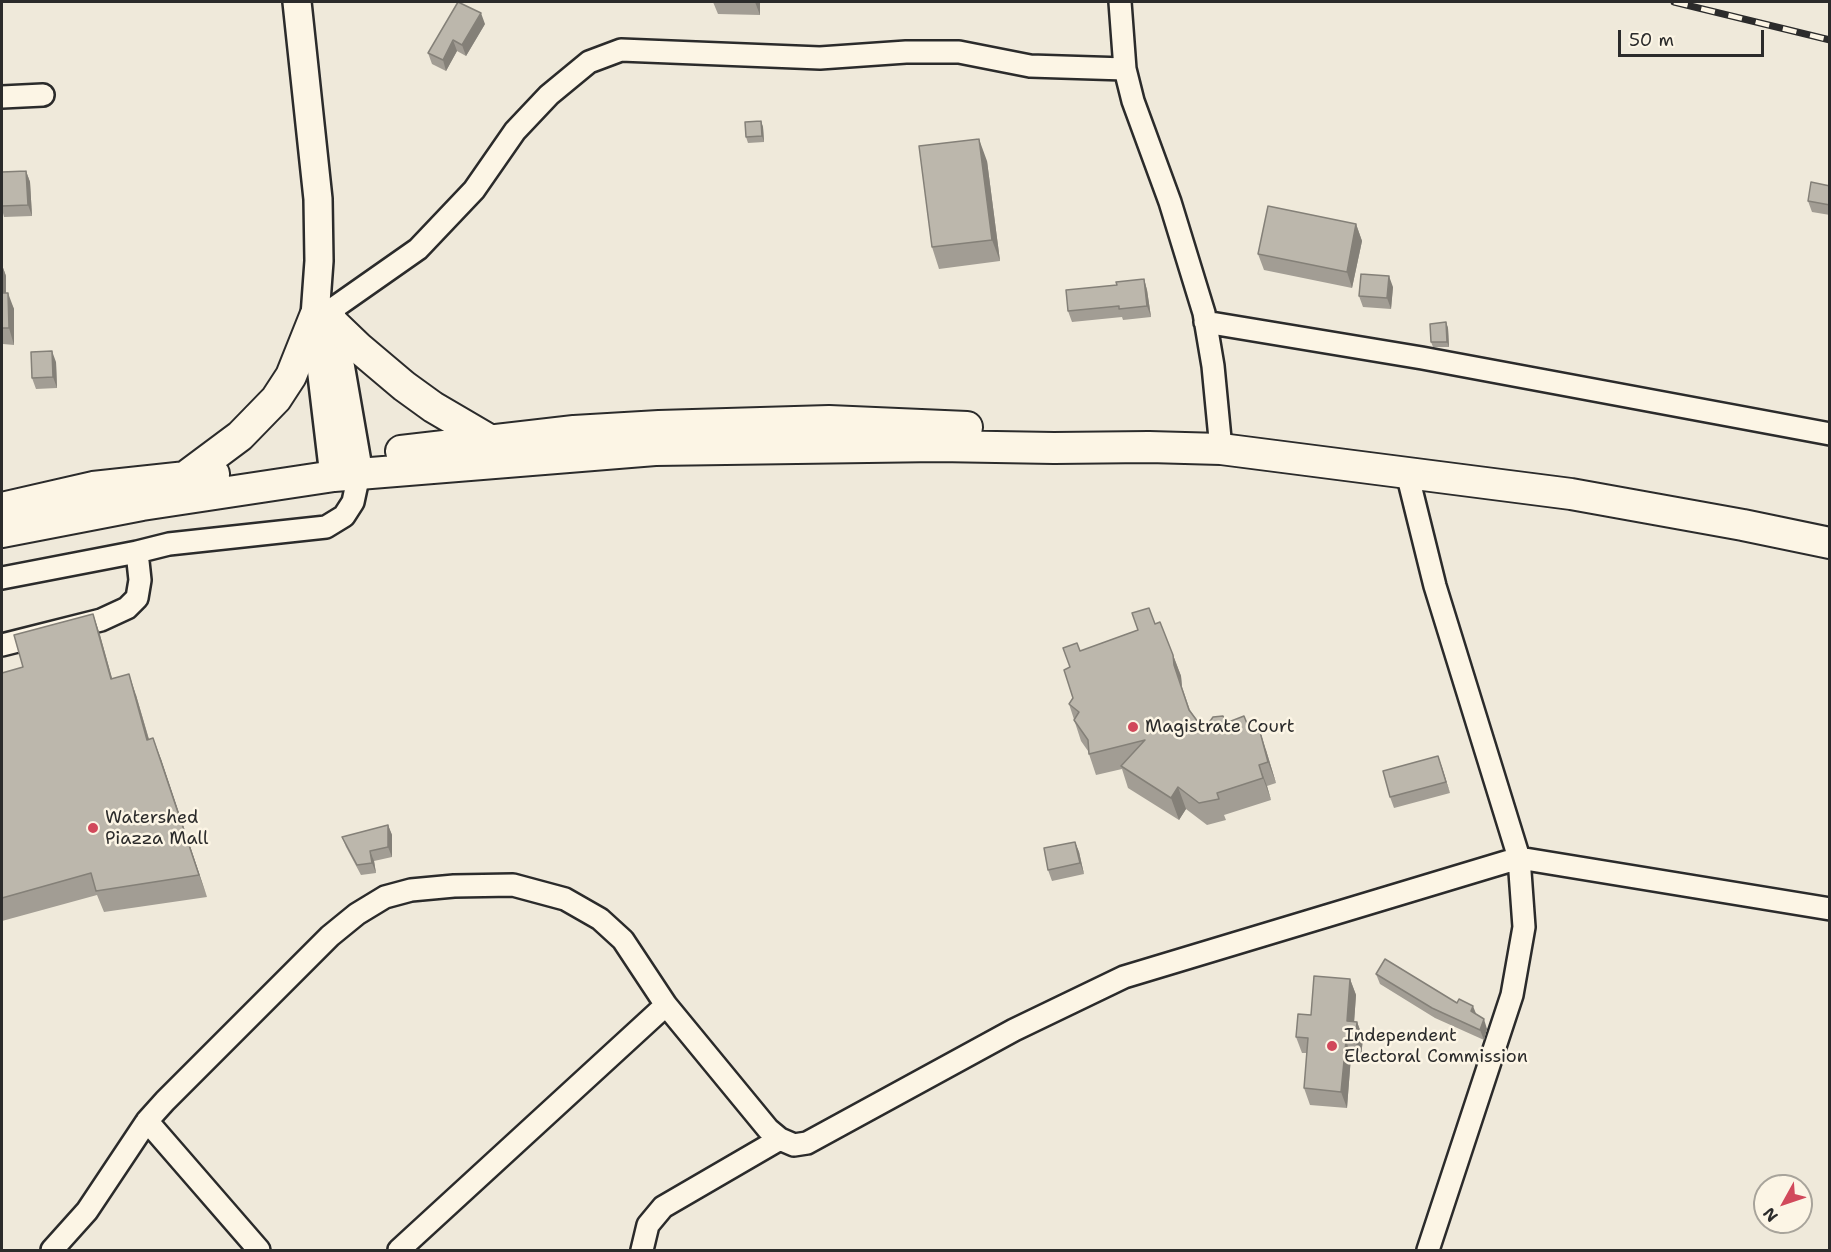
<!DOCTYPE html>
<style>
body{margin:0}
#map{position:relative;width:1831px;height:1252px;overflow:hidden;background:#efe9da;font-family:"Shantell Sans",sans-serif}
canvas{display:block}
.frame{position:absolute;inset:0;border:3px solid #2b2b2b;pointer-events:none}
.north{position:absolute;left:1753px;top:1174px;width:60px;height:60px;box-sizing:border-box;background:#fcf5e5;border:2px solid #a8a49b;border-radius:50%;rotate:230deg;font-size:16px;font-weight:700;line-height:24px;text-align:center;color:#2b2b2b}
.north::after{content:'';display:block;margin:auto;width:21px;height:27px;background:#d1495b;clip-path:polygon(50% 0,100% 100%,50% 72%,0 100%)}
.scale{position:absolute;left:1618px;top:30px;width:146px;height:27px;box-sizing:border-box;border:3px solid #2b2b2b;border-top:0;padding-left:8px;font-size:18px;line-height:21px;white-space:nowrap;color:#2b2b2b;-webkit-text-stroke:4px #fcf5e5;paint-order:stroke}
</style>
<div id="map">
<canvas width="1831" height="1252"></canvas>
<div class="frame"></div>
<div class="north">N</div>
<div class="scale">50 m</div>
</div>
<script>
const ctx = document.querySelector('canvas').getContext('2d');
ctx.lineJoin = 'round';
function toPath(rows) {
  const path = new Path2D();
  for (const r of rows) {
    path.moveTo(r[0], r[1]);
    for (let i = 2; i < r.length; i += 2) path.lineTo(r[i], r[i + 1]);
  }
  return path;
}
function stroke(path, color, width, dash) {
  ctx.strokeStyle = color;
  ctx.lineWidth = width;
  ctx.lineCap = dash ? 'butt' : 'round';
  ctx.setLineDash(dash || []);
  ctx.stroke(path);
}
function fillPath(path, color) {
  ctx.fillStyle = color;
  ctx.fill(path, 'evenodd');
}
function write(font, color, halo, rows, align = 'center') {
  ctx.font = font + ' "Shantell Sans",sans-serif';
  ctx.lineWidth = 5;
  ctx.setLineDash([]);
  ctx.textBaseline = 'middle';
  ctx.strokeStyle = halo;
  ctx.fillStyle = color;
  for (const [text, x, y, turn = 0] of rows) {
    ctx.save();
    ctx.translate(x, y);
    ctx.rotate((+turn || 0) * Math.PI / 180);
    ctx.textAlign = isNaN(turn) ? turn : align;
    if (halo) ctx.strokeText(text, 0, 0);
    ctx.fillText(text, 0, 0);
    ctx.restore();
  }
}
const minor = toPath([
 [1120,2,1125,69,1133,101,1170,202,1204,313,1213,366,1221,449],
 [2,97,43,95],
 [331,310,418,249,474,190,515,131,549,95,589,62,621,50,820,58,906,52,959,52,1030,66,1125,69],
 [1205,322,1422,358,1830,434],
 [1407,473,1435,586,1519,858,1524,927,1512,995,1428,1250],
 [2,578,137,552],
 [2,645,101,620,127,608,137,598,140,580,137,552,169,544,326,527,344,516,353,502,359,474],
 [147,1121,259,1250],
 [52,1250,87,1211,147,1121,165,1101,330,936,357,914,385,897,411,890,454,886,513,885,565,899,600,919,623,940,666,1005,768,1129,780,1139,794,1145,807,1143,1014,1030,1124,977,1519,858,1830,909],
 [399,1250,666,1005],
 [642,1250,648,1225,663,1207,780,1139]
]);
const major = toPath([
 [297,2,318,199,319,261,315,316,334,476],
 [331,312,359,474]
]);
const highway = toPath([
 [334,324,359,348,404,386,433,407,491,441],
 [401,451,574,431,659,426,829,421,967,427],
 [185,477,240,436,276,399,291,376,315,316],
 [2,508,93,487,214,474],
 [2,532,142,505,334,476,655,450,938,446,1054,448,1149,447,1221,449,1571,494,1743,525,1830,543]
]);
const rail = toPath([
 [1674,2,1830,40]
]);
const wall = toPath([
 [713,2,760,2,760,15,718,14],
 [485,24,466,56,457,51,446,71,432,64,428,53],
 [761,121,763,127,764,142,748,143,746,137],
 [987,161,1000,261,939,269,932,247],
 [26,171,30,182,32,216,4,217,2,209,2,172],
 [1830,186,1830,215,1812,212,1808,201],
 [1356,224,1362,241,1352,288,1264,270,1258,254],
 [2,265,6,276,6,293,14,309,14,345,3,344,3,373,2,373],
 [1144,279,1147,290,1151,317,1123,320,1122,317,1072,322,1068,311,1117,285],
 [1393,287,1391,309,1363,307,1359,296],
 [1446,322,1448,328,1449,347,1433,347,1431,342],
 [56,362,57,388,36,389,32,378],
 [93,614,100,635,112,678,136,695,149,739,161,759,207,897,104,912,97,895,2,921,2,673,23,667],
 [1155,624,1173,655,1181,676,1182,687,1190,710,1204,730,1226,723,1250,731,1266,750,1276,783,1267,786,1271,800,1224,815,1226,820,1207,825,1186,809,1179,820,1128,788,1122,769,1096,775,1088,751,1081,741,1069,704,1073,698,1070,667,1080,651],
 [1438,756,1450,793,1394,808,1390,797],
 [388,825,392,835,392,857,374,861,376,873,361,875,346,847,342,837],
 [1075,842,1079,852,1084,874,1052,881,1048,870],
 [1376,974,1477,1015,1487,1029,1484,1040,1435,1018,1380,984],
 [1350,979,1356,995,1354,1022,1357,1022,1363,1038,1361,1057,1351,1056,1347,1108,1310,1105,1304,1088,1307,1053,1302,1053,1296,1037,1311,1015]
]);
const shadedWall = toPath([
 [755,2,760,2,760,15],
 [481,13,485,24,466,56,462,45],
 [453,40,457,51,446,71,443,60],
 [761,121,763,127,764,142,762,136],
 [979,139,987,161,1000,261,992,240],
 [26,171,30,182,32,216,28,205],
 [1356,224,1362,241,1352,288,1347,272],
 [2,265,6,276,6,309,2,298],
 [1389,276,1393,287,1391,309,1387,298],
 [1144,279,1147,290,1151,317,1147,306],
 [8,293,14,309,14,345,9,328],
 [1446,322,1448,328,1449,347,1447,342],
 [2,340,3,344,3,373,2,368],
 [52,351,56,362,57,388,53,377],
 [93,614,100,635,118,700,111,679],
 [1173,655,1181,676,1182,687,1174,665],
 [129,674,136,695,155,761,147,740],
 [1259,728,1266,750,1276,783,1268,762],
 [153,738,161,759,207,897,199,875],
 [1438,756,1442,767,1450,793,1446,782],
 [1259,765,1267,786,1271,800,1263,778],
 [1178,787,1186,809,1179,820,1171,798],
 [388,825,392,835,392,857,388,847],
 [1075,842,1079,852,1084,874,1080,863],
 [370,851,374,861,376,873,372,863],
 [1350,979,1356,995,1353,1037,1347,1021],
 [1473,1006,1477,1016,1471,1011],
 [1484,1019,1487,1029,1484,1040,1480,1030],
 [1357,1022,1363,1038,1361,1057,1355,1041],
 [1346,1040,1351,1056,1347,1108,1341,1092]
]);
const building = toPath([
 [458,2,481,13,462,45,453,40,443,60,428,53,458,2],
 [761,121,762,136,746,137,745,122,761,121],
 [979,139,992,240,932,247,919,146,979,139],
 [26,171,28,205,2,206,2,172,26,171],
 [1811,182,1830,186,1830,205,1808,201,1811,182],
 [1268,206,1356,224,1347,272,1258,254,1268,206],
 [1361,274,1389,276,1387,298,1359,296,1361,274],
 [1144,279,1147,306,1119,309,1119,306,1068,311,1066,290,1117,285,1116,282,1144,279],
 [2,293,8,293,9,328,2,328,2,293],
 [1446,322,1447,342,1431,342,1430,324,1446,322],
 [52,351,53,377,32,378,31,352,52,351],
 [1149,608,1155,624,1160,622,1173,655,1174,665,1189,710,1204,730,1213,717,1223,716,1226,723,1244,716,1250,731,1259,728,1268,762,1259,765,1263,778,1217,793,1219,799,1199,803,1178,787,1171,798,1121,766,1145,740,1089,754,1088,740,1074,720,1079,712,1069,704,1073,698,1064,670,1070,667,1063,648,1077,643,1080,651,1138,630,1132,613,1149,608],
 [93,614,111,679,129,674,147,740,153,738,199,875,96,891,91,873,2,898,2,673,23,667,14,635,93,614],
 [1438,756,1446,782,1390,797,1383,771,1438,756],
 [388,825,388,847,370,851,372,863,357,865,342,837,388,825],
 [1075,842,1080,863,1048,870,1044,848,1075,842],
 [1385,959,1457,1003,1459,999,1473,1006,1471,1011,1484,1019,1480,1030,1432,1008,1376,974,1385,959],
 [1314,976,1350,979,1347,1021,1357,1022,1355,1041,1346,1040,1341,1092,1304,1088,1308,1038,1296,1037,1298,1014,1311,1015,1314,976]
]);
const markers = [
 [1133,727,6,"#d1495b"],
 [93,828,6,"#d1495b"],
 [1332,1046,6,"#d1495b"]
];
const poiNames = [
 ["Magistrate Court",1145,727],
 ["Watershed",105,818],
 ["Piazza Mall",105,839],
 ["Independent",1344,1036],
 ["Electoral Commission",1344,1057]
];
stroke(minor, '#2b2b2b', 26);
stroke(major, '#2b2b2b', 32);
stroke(highway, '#2b2b2b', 34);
stroke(minor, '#fcf5e5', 21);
stroke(major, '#fcf5e5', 27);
stroke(highway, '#fcf5e5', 30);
stroke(rail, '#2b2b2b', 7);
stroke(rail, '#fcf5e5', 4.5, [14]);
fillPath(wall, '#a29d94');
fillPath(shadedWall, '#848078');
fillPath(building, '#bcb7ac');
stroke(building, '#848078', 1.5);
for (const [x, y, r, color] of markers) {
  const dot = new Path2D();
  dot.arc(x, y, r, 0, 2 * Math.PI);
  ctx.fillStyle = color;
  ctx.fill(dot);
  stroke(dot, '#fcf5e5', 2);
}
write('18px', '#2b2b2b', '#fcf5e5', poiNames, 'left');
</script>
